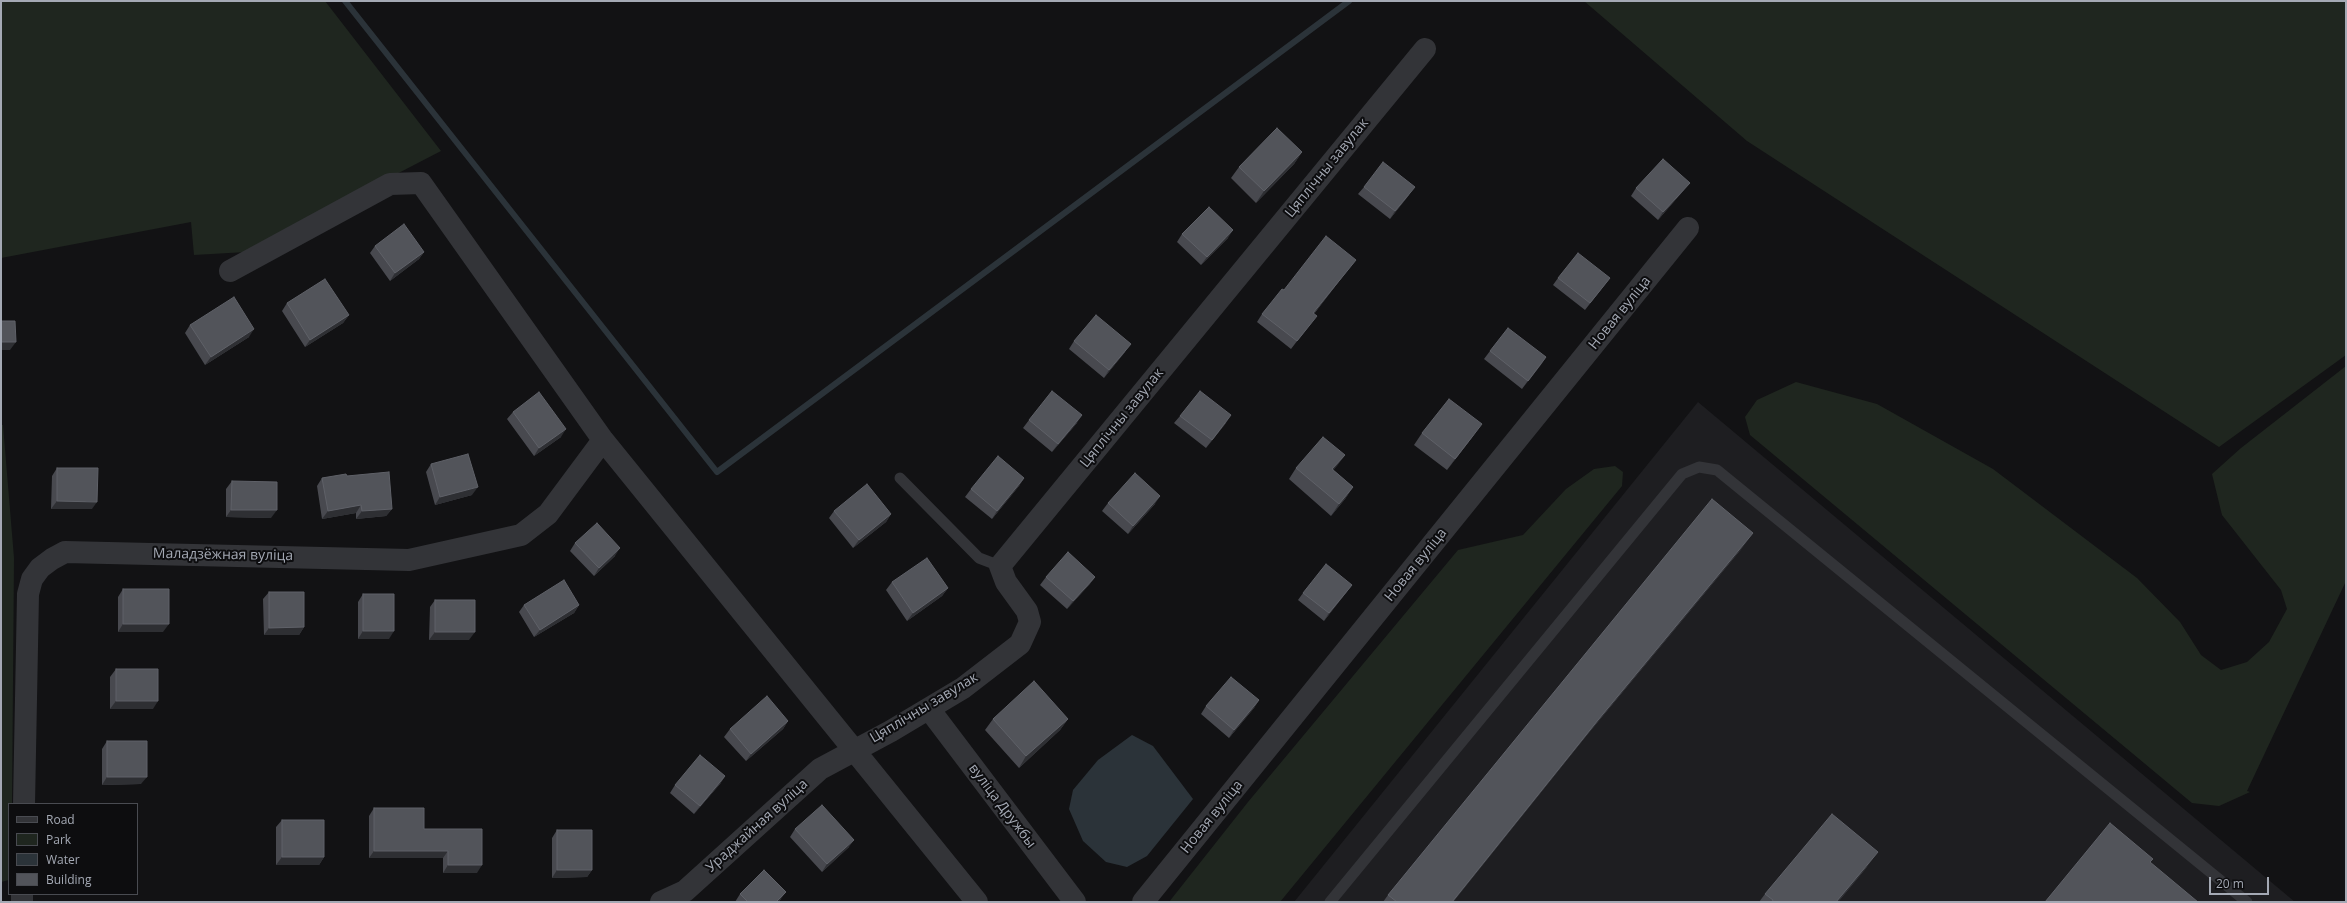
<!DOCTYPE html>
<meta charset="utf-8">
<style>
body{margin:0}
#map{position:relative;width:2347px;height:903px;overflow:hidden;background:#121214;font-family:"Open Sans",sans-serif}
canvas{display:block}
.frame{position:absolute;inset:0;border:2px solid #a4a9b4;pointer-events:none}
.legend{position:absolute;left:8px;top:803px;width:130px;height:92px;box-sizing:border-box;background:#0d0d0f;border:1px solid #494b51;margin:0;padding:5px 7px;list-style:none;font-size:12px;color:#a4a9b4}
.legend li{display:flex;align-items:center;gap:8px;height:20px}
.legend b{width:20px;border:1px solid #494b51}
.scale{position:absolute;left:2209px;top:877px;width:60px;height:18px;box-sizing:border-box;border:2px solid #a4a9b4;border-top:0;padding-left:5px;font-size:12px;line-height:14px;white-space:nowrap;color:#a4a9b4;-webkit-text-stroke:3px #0d0d0f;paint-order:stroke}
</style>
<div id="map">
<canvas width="2347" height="903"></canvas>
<div class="frame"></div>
<ul class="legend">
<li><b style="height:5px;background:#333438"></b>Road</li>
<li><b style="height:11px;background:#1f261f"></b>Park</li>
<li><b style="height:11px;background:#2b3339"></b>Water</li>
<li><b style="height:11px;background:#52545a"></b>Building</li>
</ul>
<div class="scale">20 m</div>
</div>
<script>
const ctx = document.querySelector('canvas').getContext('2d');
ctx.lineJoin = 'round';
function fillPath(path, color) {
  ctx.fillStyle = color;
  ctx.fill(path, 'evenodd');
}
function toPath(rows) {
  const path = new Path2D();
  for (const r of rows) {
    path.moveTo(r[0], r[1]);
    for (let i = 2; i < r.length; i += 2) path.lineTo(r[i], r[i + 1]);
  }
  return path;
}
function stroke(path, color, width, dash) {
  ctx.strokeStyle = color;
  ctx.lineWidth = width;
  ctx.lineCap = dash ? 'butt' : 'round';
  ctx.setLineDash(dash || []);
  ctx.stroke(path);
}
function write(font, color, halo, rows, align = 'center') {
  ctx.font = font + ' "Open Sans",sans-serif';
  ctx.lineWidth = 4;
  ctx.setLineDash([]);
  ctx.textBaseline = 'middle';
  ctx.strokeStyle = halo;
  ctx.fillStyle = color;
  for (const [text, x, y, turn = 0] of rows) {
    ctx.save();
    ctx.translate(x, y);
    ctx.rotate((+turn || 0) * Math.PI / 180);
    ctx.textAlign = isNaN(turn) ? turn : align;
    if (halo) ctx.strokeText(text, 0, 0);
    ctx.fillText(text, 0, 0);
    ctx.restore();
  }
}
const built = toPath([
 [1698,402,2295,902,1294,902]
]);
const green = toPath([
 [1,1,325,1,441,151,246,252,194,255,191,222,1,258],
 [1584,1,2346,1,2346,355,2219,447,1747,141],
 [2346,366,2346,581,2247,791,2250,792,2219,806,2192,803,1750,435,1745,417,1757,400,1796,382,1877,404,1993,469,2137,578,2180,622,2201,655,2221,670,2247,662,2269,642,2287,609,2281,590,2222,515,2212,474,2241,448],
 [1,425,3,425,14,558,12,804,9,804,9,880,1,882],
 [1615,466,1623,472,1622,486,1280,902,1169,902,1248,802,1458,550,1523,535,1566,489,1594,469]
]);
const water = toPath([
 [1132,735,1153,746,1193,799,1147,856,1127,867,1106,862,1083,841,1069,809,1073,790,1098,760]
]);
const stream = toPath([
 [345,1,717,472,1349,1]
]);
const lane = toPath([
 [900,478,979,558,1000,566],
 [1330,902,1682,474,1699,467,1717,470,2247,902]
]);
const street = toPath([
 [230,271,390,184,421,183,603,440,977,902],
 [929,709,1075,902],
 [24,804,28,594,32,579,40,568,52,559,65,552,409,560,521,535,548,514,603,440],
 [22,902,22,894],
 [661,902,685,891,820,769,891,731,963,688,1020,644,1030,622,1027,611,1006,582,1000,566,1425,49],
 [1143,902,1688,228]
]);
const wall = toPath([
 [1302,152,1294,164,1256,203,1231,178,1239,167],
 [1364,187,1409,195,1390,219,1358,194],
 [1636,188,1684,190,1658,220,1631,196],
 [1182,234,1228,238,1201,265,1177,242],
 [375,246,424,252,419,259,390,281,370,253],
 [1350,267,1314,314,1311,323,1291,349,1257,322,1262,314,1284,290],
 [1558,278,1610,278,1585,310,1553,285],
 [287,303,349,315,343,323,305,347,282,311],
 [190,325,249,337,205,365,185,333],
 [1074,341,1125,352,1104,378,1069,349],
 [1490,351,1546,357,1522,389,1484,359],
 [513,412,561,437,534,456,507,419],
 [1180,416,1226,423,1206,448,1174,423],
 [1029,420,1077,423,1052,452,1023,428],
 [1422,433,1474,435,1447,470,1414,445],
 [1345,455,1333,470,1353,487,1345,499,1331,516,1289,479,1296,468],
 [431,464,472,495,435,505,426,472],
 [57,468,92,509,51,509,52,476],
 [347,476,392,509,386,516,356,519,356,513,322,519,317,486,322,478],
 [1024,478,1019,486,992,519,965,497,971,489],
 [232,481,271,518,226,517,226,489],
 [1108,503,1155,504,1128,534,1102,511],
 [834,511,891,514,886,522,853,548,829,518],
 [575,543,615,556,594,576,570,551],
 [1743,547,1587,735,1453,902,1383,902,1388,895],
 [1046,577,1095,577,1089,585,1067,609,1040,585],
 [892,582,948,588,942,596,907,621,886,590],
 [1352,585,1324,621,1298,600,1303,593],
 [123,589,163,632,118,632,118,597],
 [269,592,304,627,299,635,264,635,263,599],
 [363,594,389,639,358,639,358,602],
 [435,600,469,640,429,640,430,607],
 [524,605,579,605,574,613,534,637,519,612],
 [116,669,153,709,110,709,110,677],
 [1259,700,1254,708,1229,738,1201,714,1206,706],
 [993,719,1068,719,1060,730,1019,768,985,730],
 [788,721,783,729,746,761,724,737,730,729],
 [107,741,141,784,102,785,102,749],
 [725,776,720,784,694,814,670,793,675,785],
 [374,808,424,829,477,873,443,873,443,858,369,858,369,816],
 [282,820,324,857,319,865,276,865,276,827],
 [795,829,849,847,822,872,790,837],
 [557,830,592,870,587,877,552,878,552,838],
 [1867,867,1838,902,1759,902,1765,894],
 [740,894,781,899,778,902,735,902]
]);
const shadedWall = toPath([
 [1302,152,1294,164,1256,203,1264,191],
 [1690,183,1684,190,1658,220,1663,212],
 [1415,187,1409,195,1390,219,1395,211],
 [1233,230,1228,238,1201,265,1207,257],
 [424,252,419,259,390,281,395,273],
 [1356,260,1350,267,1308,321,1313,313],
 [349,315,343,323,305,347,310,340],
 [254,329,249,337,205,365,211,357],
 [1,342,16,342,10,350,1,350],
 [1131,344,1125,352,1104,378,1109,370],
 [1546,357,1541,365,1522,389],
 [1082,415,1077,423,1052,452,1058,444],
 [1231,415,1226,423,1206,448,1212,440],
 [1482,424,1474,435,1447,470,1455,459],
 [566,429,561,437,534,456,539,448],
 [1345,455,1337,466,1324,481,1332,469],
 [1024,478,1019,486,992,519,997,511],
 [478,487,472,495,435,505,440,497],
 [1353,487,1345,499,1331,516,1339,504],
 [1160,496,1155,504,1128,534,1133,526],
 [57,501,97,502,92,509,51,509],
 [361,505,356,513,322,519,328,511],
 [392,509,386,516,356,519,362,511],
 [231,510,277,510,271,518,226,517],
 [891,514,886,522,853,548,859,540],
 [1753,533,1743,547,1587,735,1453,902,1452,902,1598,720],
 [620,548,615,556,594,576,599,568],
 [1095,577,1089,585,1067,609,1073,601],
 [1352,585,1346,593,1324,621,1329,613],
 [948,588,942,596,907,621,913,613],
 [579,605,574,613,534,637,540,630],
 [123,624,169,624,163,632,118,632],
 [304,627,299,635,264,635,269,628],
 [363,631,394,631,389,639,358,639],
 [435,632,475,632,469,640,429,640],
 [1259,700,1254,708,1229,738,1234,730],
 [116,701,158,701,153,709,110,709],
 [1068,719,1060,730,1019,768,1026,756],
 [788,721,783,729,746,761,751,754],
 [725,776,720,784,694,814,700,806],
 [107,777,147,777,141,784,102,785],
 [854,840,849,847,822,872,827,864],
 [374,851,448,851,443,858,369,858],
 [1878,852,1867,867,1838,902,1836,902],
 [282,857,324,857,319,865,276,865],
 [448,865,482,865,477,873,443,873],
 [557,870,592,870,587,877,552,878],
 [786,892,781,899,778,902,776,902]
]);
const building = toPath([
 [1277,128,1302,152,1264,191,1239,167,1277,128],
 [1663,159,1690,183,1663,212,1636,188,1663,159],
 [1383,162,1415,187,1395,211,1364,187,1383,162],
 [1209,207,1233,230,1207,257,1182,234,1209,207],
 [404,224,424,252,395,273,375,246,404,224],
 [1326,236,1356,260,1313,313,1317,316,1297,341,1262,314,1282,289,1284,290,1326,236],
 [1578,253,1610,278,1590,303,1558,278,1578,253],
 [325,279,349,315,310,340,287,303,325,279],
 [234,297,254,329,211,357,190,325,234,297],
 [1096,315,1131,344,1109,370,1074,341,1096,315],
 [1,321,15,321,16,342,1,342,1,321],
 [1508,328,1546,357,1528,381,1490,351,1508,328],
 [1052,391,1082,415,1058,444,1029,420,1052,391],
 [1200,391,1231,415,1212,440,1180,416,1200,391],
 [539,392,566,429,539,448,513,412,539,392],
 [1449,399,1482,424,1455,459,1422,433,1449,399],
 [1323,437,1345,455,1332,469,1353,487,1339,504,1296,468,1323,437],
 [468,454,478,487,440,497,431,464,468,454],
 [998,456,1024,478,997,511,971,489,998,456],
 [57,468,98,468,97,502,57,501,57,468],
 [389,472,392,509,362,511,361,505,328,511,322,478,346,474,347,476,389,472],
 [1135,473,1160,496,1133,526,1108,503,1135,473],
 [232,481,277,482,277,510,231,510,232,481],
 [867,484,891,514,859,540,834,511,867,484],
 [1712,499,1753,533,1598,720,1452,902,1397,902,1388,895,1712,499],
 [597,523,620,548,599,568,575,543,597,523],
 [1068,552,1095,577,1073,601,1046,577,1068,552],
 [927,558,948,588,913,613,892,582,927,558],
 [1326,564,1352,585,1329,613,1303,593,1326,564],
 [564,580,579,605,540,630,524,605,564,580],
 [123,589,169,589,169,624,123,624,123,589],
 [269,592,304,592,304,627,269,628,269,592],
 [363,594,394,594,394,631,363,631,363,594],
 [435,600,475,600,475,632,435,632,435,600],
 [116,669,158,669,158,701,116,701,116,669],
 [1231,677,1259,700,1234,730,1206,706,1231,677],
 [1034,681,1068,719,1026,756,993,719,1034,681],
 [767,696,788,721,751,754,730,729,767,696],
 [107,741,147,741,147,777,107,777,107,741],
 [700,755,725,776,700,806,675,785,700,755],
 [822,805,854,840,827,864,795,829,822,805],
 [374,808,424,808,424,829,482,829,482,865,448,865,448,851,374,851,374,808],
 [1832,814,1878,852,1836,902,1772,902,1773,900,1765,894,1832,814],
 [282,820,324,820,324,857,282,857,282,820],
 [2110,823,2153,859,2150,862,2198,902,2045,902,2110,823],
 [557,830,592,830,592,870,557,870,557,830],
 [764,870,786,892,776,902,748,902,740,894,764,870]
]);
const streetNames = [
 ["Цяплічны завулак",1327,168,-51],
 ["Новая вуліца",1620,313,-51],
 ["Цяплічны завулак",1122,418,-51],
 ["Маладзёжная вуліца",223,555,1],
 ["Новая вуліца",1416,565,-51],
 ["Цяплічны завулак",924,708,-31],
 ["вуліца Дружбы",1002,806,53],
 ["Новая вуліца",1212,817,-51],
 ["Ураджайная вуліца",757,826,-42]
];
fillPath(built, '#1e1e21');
fillPath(green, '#1f261f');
fillPath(water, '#2b3339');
stroke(stream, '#2b3339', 6);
stroke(lane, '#333438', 11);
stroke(street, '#333438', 22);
fillPath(wall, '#48494f');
fillPath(shadedWall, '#2e2f33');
fillPath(building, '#52545a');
stroke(building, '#5f6168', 1);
write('14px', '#a4a9b4', '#0d0d0f', streetNames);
</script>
